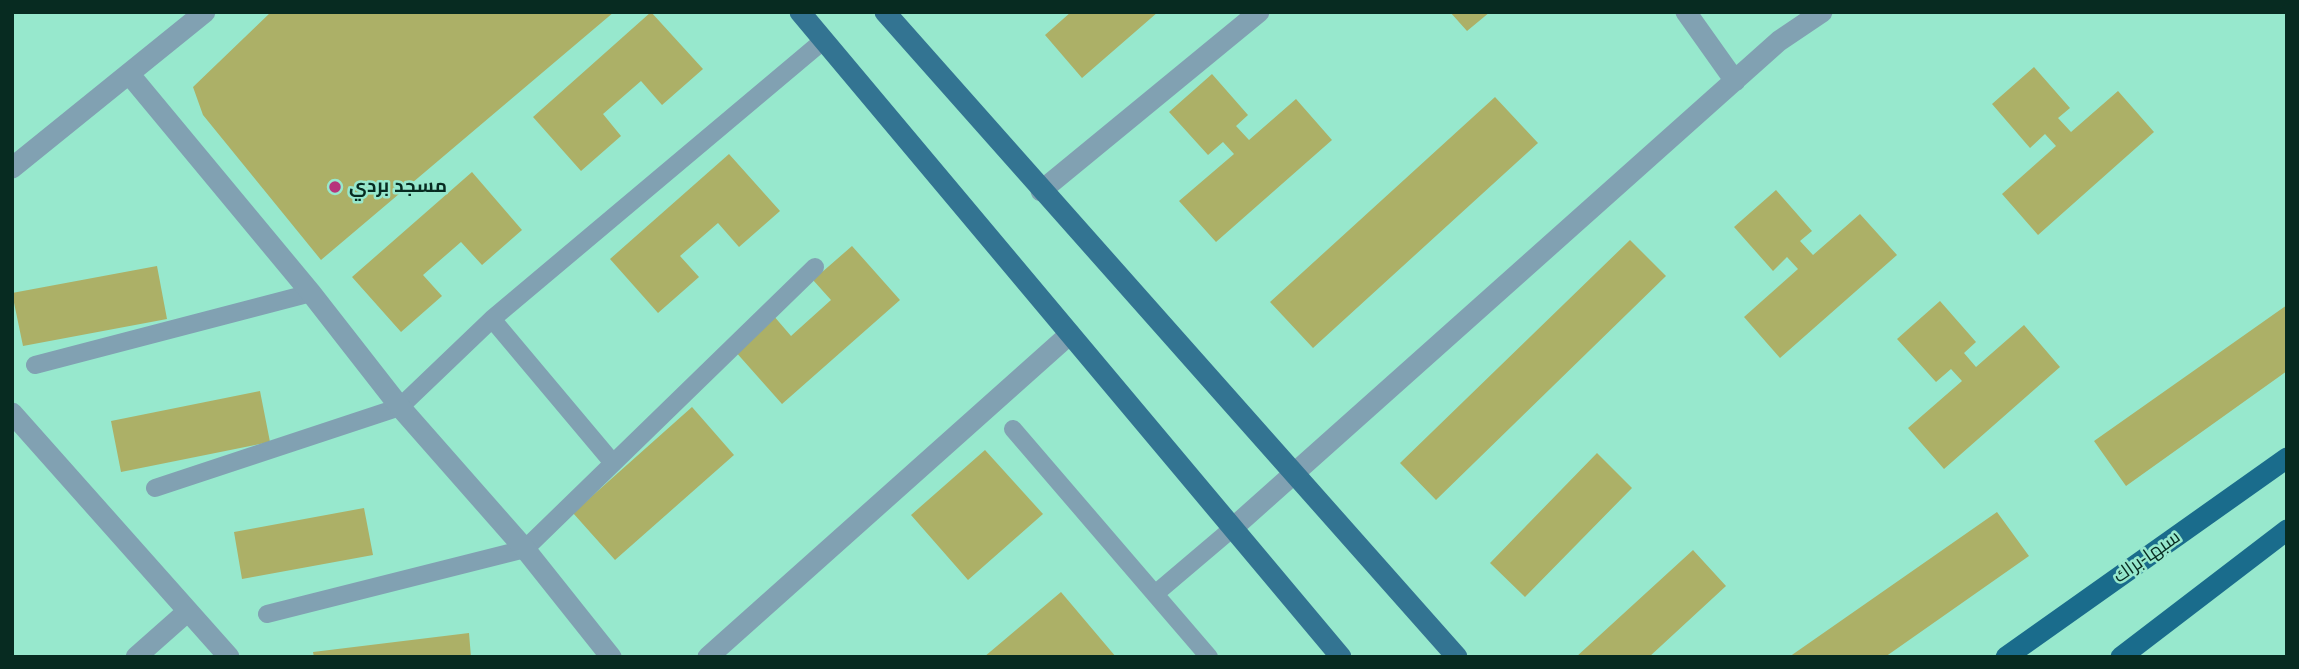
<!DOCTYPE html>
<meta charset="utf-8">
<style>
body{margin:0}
#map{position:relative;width:2299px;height:669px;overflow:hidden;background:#97e8cd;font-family:"Open Sans",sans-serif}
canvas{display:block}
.frame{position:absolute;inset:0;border:14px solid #072b21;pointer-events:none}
</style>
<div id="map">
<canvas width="2299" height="669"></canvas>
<div class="frame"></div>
</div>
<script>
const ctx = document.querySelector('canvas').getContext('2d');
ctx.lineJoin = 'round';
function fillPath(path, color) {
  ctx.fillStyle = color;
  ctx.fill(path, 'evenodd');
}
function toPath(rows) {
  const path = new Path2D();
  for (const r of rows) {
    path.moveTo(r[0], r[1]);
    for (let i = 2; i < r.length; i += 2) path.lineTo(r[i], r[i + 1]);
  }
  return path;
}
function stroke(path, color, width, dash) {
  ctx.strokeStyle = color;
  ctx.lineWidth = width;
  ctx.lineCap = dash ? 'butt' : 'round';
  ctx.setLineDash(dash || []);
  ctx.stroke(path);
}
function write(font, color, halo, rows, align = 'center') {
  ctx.font = font + ' "Open Sans",Cairo,sans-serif';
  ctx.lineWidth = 5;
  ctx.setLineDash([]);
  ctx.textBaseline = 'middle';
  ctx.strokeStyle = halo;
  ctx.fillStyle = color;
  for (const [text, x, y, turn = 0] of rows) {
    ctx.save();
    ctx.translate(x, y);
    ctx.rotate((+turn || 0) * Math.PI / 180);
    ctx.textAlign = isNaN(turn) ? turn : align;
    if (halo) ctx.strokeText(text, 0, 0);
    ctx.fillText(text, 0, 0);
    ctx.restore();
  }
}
const building = toPath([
 [271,12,614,12,321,260,203,115,193,87],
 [651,12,703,69,662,105,641,81,603,114,621,136,581,171,533,117],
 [1071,12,1158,12,1082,78,1045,35],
 [1450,12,1490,12,1467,31],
 [2034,67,2070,108,2058,118,2071,132,2118,91,2154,132,2038,235,2002,194,2056,146,2045,134,2030,148,1992,104],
 [1212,74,1248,115,1236,126,1249,140,1296,99,1332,140,1216,242,1179,201,1234,154,1223,142,1208,155,1169,112],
 [1495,97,1538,143,1313,348,1270,302],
 [729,154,780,211,739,247,718,223,680,256,699,277,658,313,610,259],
 [472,172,522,230,482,265,461,242,423,275,442,296,401,332,352,277],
 [1776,190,1812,231,1800,241,1813,255,1860,214,1897,255,1780,358,1744,317,1798,269,1787,257,1773,271,1734,227],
 [1630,240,1666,276,1436,500,1400,463],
 [852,246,900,300,782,404,734,350,773,315,791,336,831,300,813,280],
 [157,266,167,319,23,346,12,293],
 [1940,301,1976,342,1964,353,1976,367,2024,325,2060,367,1944,469,1908,428,1962,381,1951,369,1936,382,1897,339],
 [2287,305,2287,371,2126,486,2094,441],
 [260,391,270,442,121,472,111,421],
 [692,407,734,455,615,560,573,513],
 [985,450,1043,514,968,580,911,515],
 [1597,453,1632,488,1525,597,1490,563],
 [364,508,373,555,242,579,234,532],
 [1997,512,2029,556,1885,657,1789,657],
 [1693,550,1726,586,1649,657,1576,657],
 [1061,592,1116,657,984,657],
 [469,633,471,657,314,657,313,652]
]);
const service = toPath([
 [492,319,613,463],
 [35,365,311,293],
 [1013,429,1209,657],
 [155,488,400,407,492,319,824,40],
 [1155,594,1234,527],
 [267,614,525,549,815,267]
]);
const minor = toPath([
 [1686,12,1735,81],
 [130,75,311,293,400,407,525,549,611,657],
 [12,168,205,12],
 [1041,191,1259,12],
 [12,413,229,657],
 [1234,527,1779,41,1822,12],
 [136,657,188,611],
 [708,657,1070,334]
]);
const primary = toPath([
 [800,12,1341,657],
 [885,12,1457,657]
]);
const trunk = toPath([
 [2006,657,2287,458],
 [2121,657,2287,530]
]);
const markers = [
 [335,187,7,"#b7347c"]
];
const poiNames = [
 ["مسجد بردي",349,187]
];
const streetNames = [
 ["سبها-براك",2147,557,-35]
];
fillPath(building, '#acb067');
stroke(service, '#81a1b2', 18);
stroke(minor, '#81a1b2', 21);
stroke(primary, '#337492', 21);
stroke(trunk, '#1a6c8c', 21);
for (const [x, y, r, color] of markers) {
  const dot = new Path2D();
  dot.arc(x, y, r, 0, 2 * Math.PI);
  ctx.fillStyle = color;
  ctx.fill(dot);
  stroke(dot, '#97e8cd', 2.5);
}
write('bold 19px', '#072b21', '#97e8cd', poiNames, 'left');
write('19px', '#072b21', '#97e8cd', streetNames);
</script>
